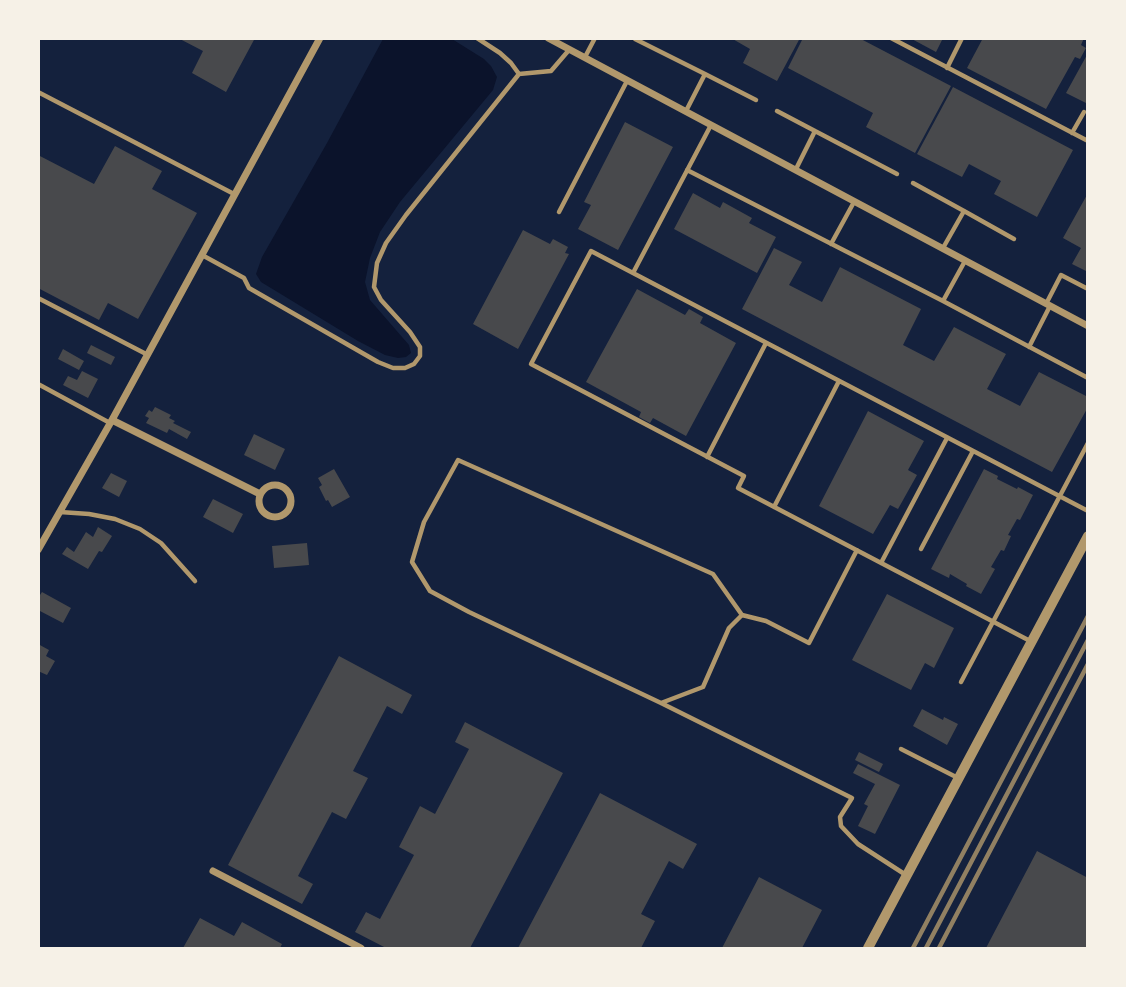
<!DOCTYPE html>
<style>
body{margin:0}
#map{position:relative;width:1126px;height:987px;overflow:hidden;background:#14213d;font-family:"Work Sans",sans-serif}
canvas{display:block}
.frame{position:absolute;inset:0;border:40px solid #f6f1e7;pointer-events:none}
</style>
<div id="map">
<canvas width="1126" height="987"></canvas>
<div class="frame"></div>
</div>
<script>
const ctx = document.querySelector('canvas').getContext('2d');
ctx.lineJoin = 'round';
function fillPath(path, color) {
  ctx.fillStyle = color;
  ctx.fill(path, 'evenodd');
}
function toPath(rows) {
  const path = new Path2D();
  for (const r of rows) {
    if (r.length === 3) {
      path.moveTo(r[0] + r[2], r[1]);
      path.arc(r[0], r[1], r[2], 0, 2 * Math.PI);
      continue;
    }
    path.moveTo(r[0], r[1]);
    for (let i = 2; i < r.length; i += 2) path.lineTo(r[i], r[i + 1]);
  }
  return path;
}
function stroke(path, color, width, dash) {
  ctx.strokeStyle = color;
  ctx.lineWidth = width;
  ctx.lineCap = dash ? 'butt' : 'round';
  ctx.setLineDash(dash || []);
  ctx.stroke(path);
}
const water = toPath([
 [383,39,452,39,484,59,491,66,497,77,493,90,400,202,380,232,370,258,365,282,370,300,409,345,411,353,406,357,398,358,385,355,358,341,261,282,256,274,262,257,327,143]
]);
const building = toPath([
 [178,38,255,38,226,92,192,73,203,51],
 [731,38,800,38,777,81,743,63,750,49],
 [803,38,859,38,951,86,915,153,866,127,873,113,788,68],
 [910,38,943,38,936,52],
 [983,38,1084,38,1081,45,1086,48,1080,59,1075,57,1046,109,967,68],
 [1088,53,1088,104,1066,93],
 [953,87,1073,150,1037,217,994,194,1001,181,969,164,962,177,917,154],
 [625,122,673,147,618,250,578,229,591,205,584,202],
 [115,146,162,171,152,189,197,213,138,319,108,303,99,320,38,288,38,155,94,184],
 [693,193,720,208,723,202,752,218,749,223,776,237,757,273,674,229],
 [1088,193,1088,272,1072,264,1081,248,1063,238],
 [523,230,550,244,553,239,568,247,565,253,569,254,518,349,473,324],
 [774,248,802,262,789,285,822,302,840,267,921,309,903,345,934,361,954,327,1006,354,987,389,1020,406,1039,372,1088,397,1088,407,1052,472,742,309],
 [637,289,685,315,689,309,703,317,700,323,736,343,686,436,653,418,650,423,639,417,641,412,586,382],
 [91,345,115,357,111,365,87,353],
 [63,349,84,361,79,370,58,359],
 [82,371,98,379,88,398,63,385,68,376,77,380],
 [155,407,171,415,169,418,175,421,173,423,191,432,187,439,169,429,167,433,146,423,149,418,145,416,149,410,152,412],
 [868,411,924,441,908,470,917,475,898,509,890,505,873,534,819,506],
 [254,434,285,449,275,470,244,455],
 [334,469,350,497,332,507,328,500,326,501,319,487,322,485,318,478],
 [984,469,998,476,997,479,1017,489,1018,487,1033,495,1020,520,1017,519,1008,535,1011,536,1004,551,1001,550,991,567,995,569,981,594,966,586,967,584,950,574,949,578,931,569],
 [111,473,127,481,119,497,102,488],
 [213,499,243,514,233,533,203,517],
 [98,527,112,536,102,552,99,551,88,569,62,554,67,547,74,552,86,532,93,537],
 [307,543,309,565,274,568,272,546],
 [42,592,71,608,63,623,38,610,38,598],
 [887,594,954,628,934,668,925,663,911,690,852,660],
 [38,644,49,650,46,656,55,661,47,675,38,671],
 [339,656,412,695,402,714,387,706,353,771,368,778,346,819,332,812,298,876,313,884,302,904,228,865],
 [922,709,943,720,944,717,958,724,947,745,913,726],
 [465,722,563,773,470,948,386,948,355,932,366,912,380,919,414,855,399,847,420,806,435,814,469,749,455,742],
 [859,752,883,764,879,772,855,760],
 [858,764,900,785,875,834,858,826,868,806,864,804,875,784,853,773],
 [600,793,697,844,683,869,669,861,641,914,655,921,641,948,518,948],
 [1037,851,1088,878,1088,948,986,948],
 [759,877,822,910,802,948,722,948],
 [200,918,234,936,242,922,282,944,280,948,183,948]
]);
const service = toPath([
 [477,38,500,53,511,63,519,74],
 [891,38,1088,141],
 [635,39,705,74,686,111],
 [585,57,595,38],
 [947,68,962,38],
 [705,74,756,100],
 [38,92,234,194],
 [777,111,815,131],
 [711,125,633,273,1088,511],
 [1072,133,1084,112],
 [796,169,815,131,897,174],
 [687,170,943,301,1088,378],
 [913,183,964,211],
 [559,212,627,81],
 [831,244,854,202],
 [943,248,964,211,1014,239],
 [202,255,244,278,249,288,378,362,393,368,405,368,414,364,420,356,420,347,410,332,381,300,374,287,377,263,386,243,406,215,519,74,551,71,569,50],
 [633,273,591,251,531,364,744,476,738,488,1032,642],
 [38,298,148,355],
 [943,301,965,261],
 [1046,304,1061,275,1088,289],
 [1029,347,1050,306],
 [38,384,110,423],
 [707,457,766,343],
 [774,507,839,381],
 [60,512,89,514,115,519,140,529,161,543,195,581],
 [921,549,973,451],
 [881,563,947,438],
 [742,615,713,574,458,460,424,522,412,562,430,591,469,612,661,703,703,687,729,628,742,615,766,621,809,643,857,550],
 [961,682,1088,443],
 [661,703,852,798,840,817,841,826,858,844,906,875],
 [901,749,958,778]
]);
const minor = toPath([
 [548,38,1088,326],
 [112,420,260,494],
 [275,501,16],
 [38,550,112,420,320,38],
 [213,871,361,948]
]);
const tertiary = toPath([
 [868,948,1088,536]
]);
const rail = toPath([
 [913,948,1088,616],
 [926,948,1088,640],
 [939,948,1088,664]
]);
fillPath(water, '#0b132b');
fillPath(building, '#48494c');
stroke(service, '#b1986c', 4.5);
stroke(minor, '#b1986c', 7);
stroke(tertiary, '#b1986c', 10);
stroke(rail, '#918062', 4.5);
</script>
